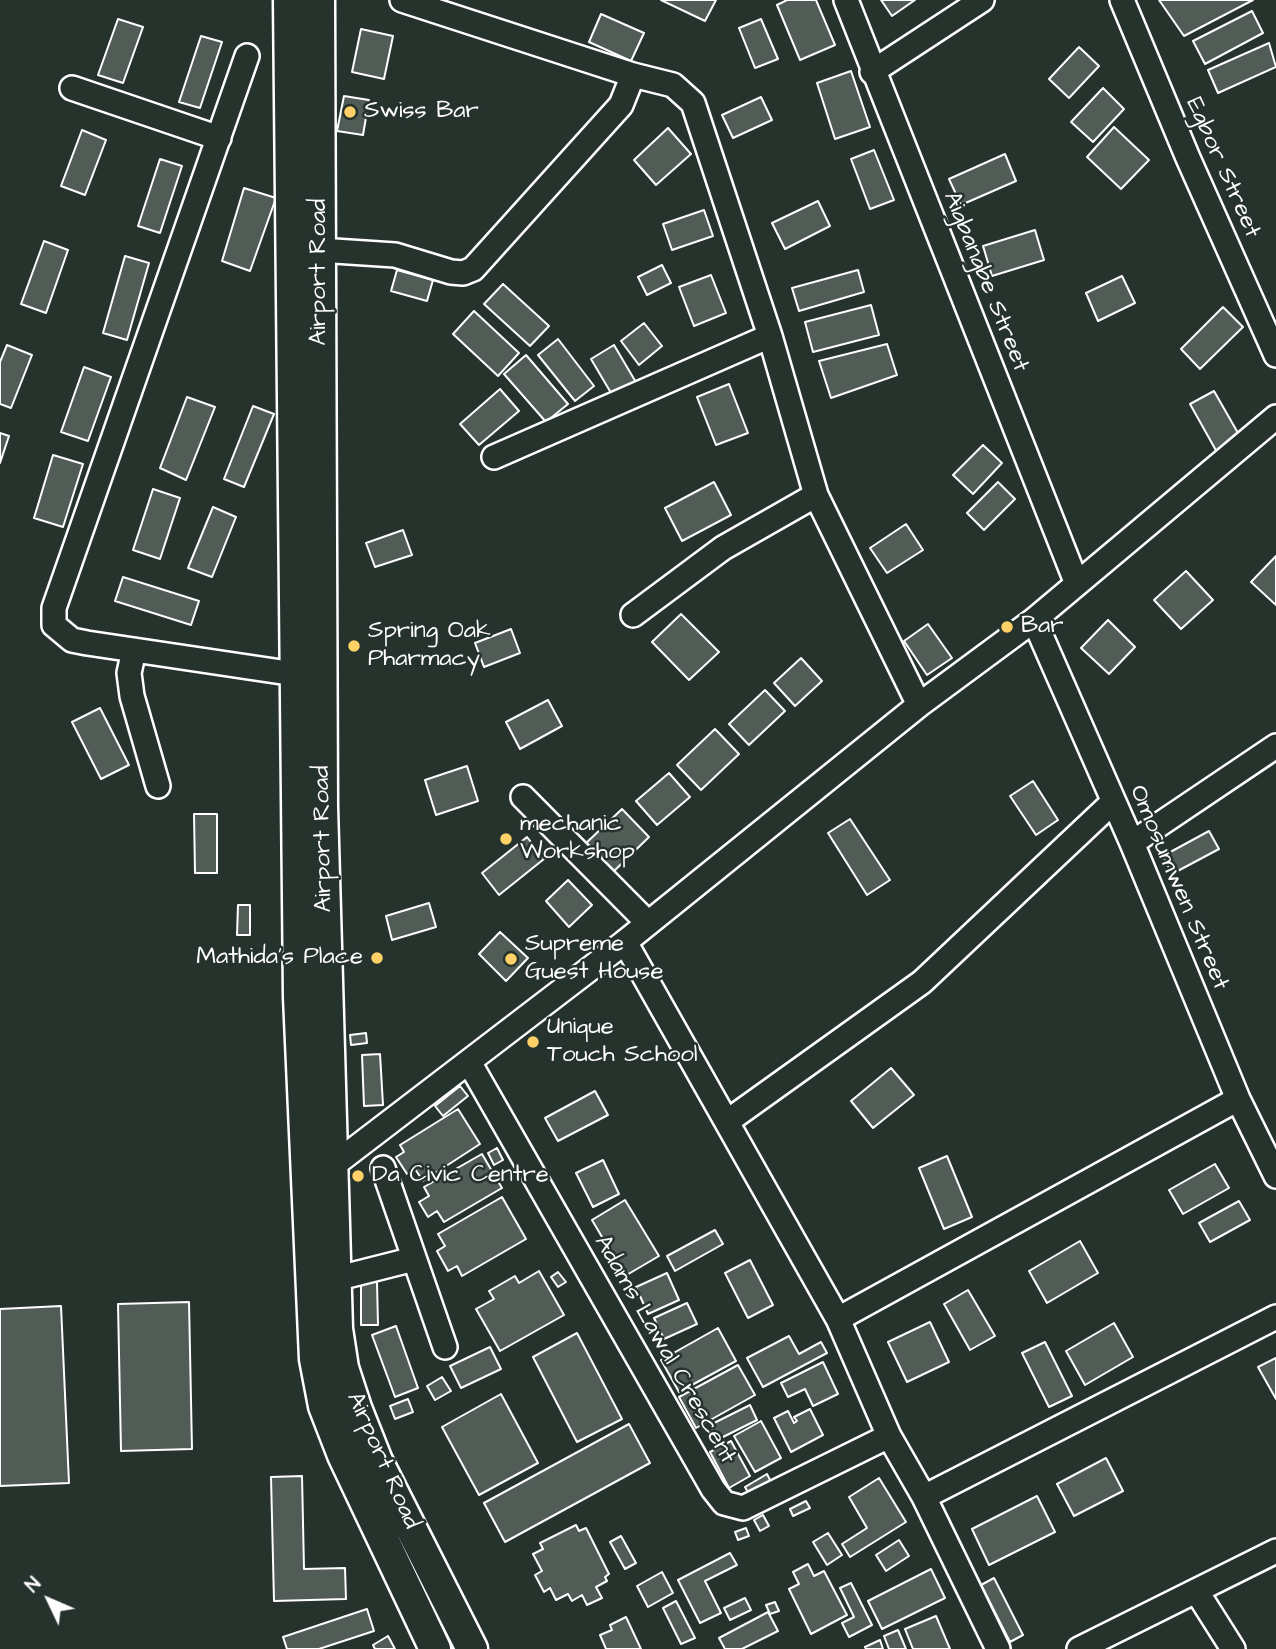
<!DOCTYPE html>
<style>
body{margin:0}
#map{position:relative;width:1276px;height:1649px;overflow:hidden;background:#26332d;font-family:"Architects Daughter",sans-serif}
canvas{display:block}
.north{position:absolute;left:14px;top:1565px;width:70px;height:70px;-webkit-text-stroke:5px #26332d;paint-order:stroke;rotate:314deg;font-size:19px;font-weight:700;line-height:28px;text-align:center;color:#fff}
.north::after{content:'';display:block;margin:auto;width:24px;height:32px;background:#fff;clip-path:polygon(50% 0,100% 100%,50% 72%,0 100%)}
</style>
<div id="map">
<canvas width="1276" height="1649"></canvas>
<div class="north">N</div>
</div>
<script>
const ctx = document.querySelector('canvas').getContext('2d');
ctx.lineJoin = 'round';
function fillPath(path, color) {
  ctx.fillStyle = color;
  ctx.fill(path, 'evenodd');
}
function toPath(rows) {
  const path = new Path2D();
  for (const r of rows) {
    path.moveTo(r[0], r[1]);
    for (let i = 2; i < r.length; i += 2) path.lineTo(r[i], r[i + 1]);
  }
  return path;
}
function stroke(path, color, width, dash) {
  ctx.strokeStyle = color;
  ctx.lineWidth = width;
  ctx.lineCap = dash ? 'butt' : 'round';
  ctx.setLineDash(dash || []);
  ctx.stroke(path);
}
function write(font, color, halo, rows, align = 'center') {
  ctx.font = font + ' "Architects Daughter",sans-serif';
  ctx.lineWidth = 5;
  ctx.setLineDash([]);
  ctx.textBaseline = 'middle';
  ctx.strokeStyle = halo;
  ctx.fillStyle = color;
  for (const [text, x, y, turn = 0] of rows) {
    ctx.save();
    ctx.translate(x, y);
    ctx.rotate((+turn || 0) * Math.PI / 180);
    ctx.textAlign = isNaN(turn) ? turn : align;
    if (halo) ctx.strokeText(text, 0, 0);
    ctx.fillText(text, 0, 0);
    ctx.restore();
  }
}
const building = toPath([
 [661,0,716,0,705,21,661,0],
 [787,0,816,0,835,45,800,60,777,5,787,0],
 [881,0,915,0,892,16,881,0],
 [1159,0,1253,0,1184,36,1159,0],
 [1252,11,1263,33,1205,64,1193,41,1252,11],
 [601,14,644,33,631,61,589,42,601,14],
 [118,19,143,27,123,83,98,75,118,19],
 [761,19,778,59,755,68,739,28,761,19],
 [361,29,393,36,384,79,352,72,361,29],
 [201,36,222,42,200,108,179,102,201,36],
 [1269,43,1276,67,1218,93,1208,70,1269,43],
 [1079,47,1099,66,1069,98,1049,79,1079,47],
 [851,71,870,127,835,139,817,83,851,71],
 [1103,88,1124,109,1093,142,1071,122,1103,88],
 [344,96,369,100,363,135,337,131,344,96],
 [761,97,772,120,733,138,722,115,761,97],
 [1114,127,1149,160,1121,189,1087,157,1114,127],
 [668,128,691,154,656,185,634,160,668,128],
 [82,130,106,140,85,195,61,186,82,130],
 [874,150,894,200,870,209,851,159,874,150],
 [1005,154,1016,181,961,205,949,179,1005,154],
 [160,159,182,166,160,233,138,226,160,159],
 [244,188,276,198,250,271,222,261,244,188],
 [818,201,830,226,785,249,772,223,818,201],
 [704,210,713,236,672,250,663,224,704,210],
 [1035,230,1044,260,992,276,983,246,1035,230],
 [44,241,68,250,46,313,21,304,44,241],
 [125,256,149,263,127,340,103,333,125,256],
 [662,265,671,283,647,295,638,277,662,265],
 [397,270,433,280,427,301,391,291,397,270],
 [858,270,864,292,799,311,792,288,858,270],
 [711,275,726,313,694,326,679,287,711,275],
 [1122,276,1135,303,1098,321,1086,293,1122,276],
 [503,284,549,326,530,346,484,304,503,284],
 [871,305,879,335,813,352,805,322,871,305],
 [1223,307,1243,327,1200,369,1181,349,1223,307],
 [474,311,519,353,498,376,453,334,474,311],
 [644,323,662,346,639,365,621,341,644,323],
 [558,339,594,386,575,401,538,355,558,339],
 [887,344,897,375,831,398,819,361,887,344],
 [7,345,32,355,11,408,0,404,0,362,7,345],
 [614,345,637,384,614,398,591,359,614,345],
 [526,355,568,404,546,422,504,374,526,355],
 [84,367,111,377,88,441,61,432,84,367],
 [729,384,748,433,716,445,697,397,729,384],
 [500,389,519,411,479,445,460,424,500,389],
 [1214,391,1242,440,1218,454,1190,404,1214,391],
 [187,397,215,407,186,480,160,468,187,397],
 [253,406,274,414,244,487,224,479,253,406],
 [0,433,9,436,0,463,0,433],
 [983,445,1002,463,973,494,953,475,983,445],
 [53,455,83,464,63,527,34,518,53,455],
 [714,482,731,515,682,541,665,508,714,482],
 [998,482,1015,499,984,530,967,513,998,482],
 [153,489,180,498,160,559,133,550,153,489],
 [213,507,236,517,212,577,188,568,213,507],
 [906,524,923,550,887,573,870,548,906,524],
 [403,530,412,555,375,567,366,543,403,530],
 [1276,556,1276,605,1251,582,1276,556],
 [1186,571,1213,600,1181,629,1154,600,1186,571],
 [123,577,199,601,191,625,115,601,123,577],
 [681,614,719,652,689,680,652,642,681,614],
 [1108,620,1135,647,1109,674,1081,648,1108,620],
 [928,624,952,658,927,675,904,641,928,624],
 [511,629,520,653,484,667,475,643,511,629],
 [801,658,822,681,795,706,774,683,801,658],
 [765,690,785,711,749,745,729,724,765,690],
 [548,700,562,726,520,749,506,722,548,700],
 [100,708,129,765,101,779,72,722,100,708],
 [715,729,739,754,701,790,677,765,715,729],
 [467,766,478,801,436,815,425,780,467,766],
 [669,773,690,797,657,825,636,801,669,773],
 [1033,781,1058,820,1036,835,1010,796,1033,781],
 [622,809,649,837,611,874,584,845,622,809],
 [194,814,217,814,217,873,195,873,194,814],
 [850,819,890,880,867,895,828,833,850,819],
 [1209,831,1219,849,1172,874,1163,856,1209,831],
 [527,837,544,859,499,895,482,873,527,837],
 [568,880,592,905,569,927,546,901,568,880],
 [429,903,436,927,392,940,386,916,429,903],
 [238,905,250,905,250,935,237,935,238,905],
 [500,932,528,958,506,981,479,954,500,932],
 [366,1033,367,1043,351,1045,350,1035,366,1033],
 [380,1054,383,1105,364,1106,362,1055,380,1054],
 [891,1068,914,1095,873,1128,851,1101,891,1068],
 [460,1086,468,1096,443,1116,435,1106,460,1086],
 [595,1091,608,1115,558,1141,545,1118,595,1091],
 [458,1109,480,1144,423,1181,415,1169,407,1174,396,1157,404,1152,400,1145,458,1109],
 [497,1148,503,1160,494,1165,488,1153,497,1148],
 [482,1154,502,1188,444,1222,437,1211,428,1217,419,1202,429,1196,424,1187,482,1154],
 [947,1156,972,1217,944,1229,919,1168,947,1156],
 [603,1160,619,1194,593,1207,576,1173,603,1160],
 [1215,1164,1229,1188,1183,1214,1169,1190,1215,1164],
 [502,1197,526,1239,462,1276,457,1266,448,1271,437,1251,445,1246,438,1234,502,1197],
 [625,1200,659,1256,625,1276,592,1220,625,1200],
 [1239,1201,1250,1220,1210,1242,1199,1223,1239,1201],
 [715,1230,723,1244,675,1271,667,1256,715,1230],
 [1080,1241,1098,1273,1047,1303,1029,1271,1080,1241],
 [750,1260,773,1305,748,1318,725,1273,750,1260],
 [539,1271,564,1315,500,1351,476,1309,494,1299,489,1291,515,1276,519,1283,539,1271],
 [558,1272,566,1282,558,1287,551,1277,558,1272],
 [667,1273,679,1300,648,1314,636,1287,667,1273],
 [361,1282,377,1282,378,1325,361,1325,361,1282],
 [968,1290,995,1336,970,1350,944,1304,968,1290],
 [189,1302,192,1449,121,1451,118,1304,189,1302],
 [687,1303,697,1324,664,1339,654,1318,687,1303],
 [61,1306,69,1483,0,1486,0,1309,61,1306],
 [930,1322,949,1362,907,1382,888,1342,930,1322],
 [1114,1323,1133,1357,1085,1385,1066,1351,1114,1323],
 [396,1326,418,1388,395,1397,372,1335,396,1326],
 [718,1328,736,1361,679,1392,661,1360,718,1328],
 [577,1333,622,1419,577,1442,533,1357,577,1333],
 [789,1336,799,1354,821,1342,827,1353,763,1387,747,1358,789,1336],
 [1045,1342,1072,1396,1049,1407,1022,1353,1045,1342],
 [490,1347,501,1369,461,1388,450,1366,490,1347],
 [1276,1358,1276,1399,1258,1367,1276,1358],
 [823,1362,838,1394,813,1406,805,1389,788,1397,781,1383,823,1362],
 [738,1365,755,1395,696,1428,679,1397,738,1365],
 [442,1377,451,1391,435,1400,427,1386,442,1377],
 [501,1394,538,1463,479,1495,442,1427,501,1394],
 [408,1399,413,1412,395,1419,390,1406,408,1399],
 [750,1405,757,1420,717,1440,710,1425,750,1405],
 [810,1409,823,1435,791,1452,774,1418,788,1411,794,1423,797,1421,794,1417,810,1409],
 [761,1421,781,1458,755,1472,734,1436,761,1421],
 [629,1424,650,1463,505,1542,484,1503,629,1424],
 [731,1441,750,1476,729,1488,710,1452,731,1441],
 [1106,1458,1123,1491,1074,1516,1057,1484,1106,1458],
 [767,1474,771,1482,749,1494,745,1487,767,1474],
 [302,1476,304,1569,345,1568,346,1599,274,1601,271,1477,302,1476],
 [879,1478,906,1522,850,1557,842,1544,867,1528,849,1497,879,1478],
 [1037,1496,1055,1532,989,1565,972,1529,1037,1496],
 [806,1501,810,1508,793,1516,790,1509,806,1501],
 [763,1515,769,1526,760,1531,754,1520,763,1515],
 [576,1525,579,1531,586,1528,609,1574,605,1577,607,1581,596,1587,602,1598,587,1605,582,1595,572,1601,568,1594,556,1600,550,1588,544,1592,535,1575,542,1571,533,1554,543,1549,540,1543,576,1525],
 [746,1528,749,1536,738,1540,735,1532,746,1528],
 [828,1533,842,1555,827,1565,813,1542,828,1533],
 [621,1536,636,1563,625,1569,610,1542,621,1536],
 [899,1540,909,1556,886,1571,876,1555,899,1540],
 [730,1553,737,1565,705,1581,721,1613,700,1623,678,1580,730,1553],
 [808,1564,814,1576,824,1571,847,1615,811,1634,789,1589,799,1584,793,1572,808,1564],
 [931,1569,945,1598,882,1629,868,1601,931,1569],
 [662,1572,673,1593,648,1607,637,1586,662,1572],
 [994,1578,1023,1635,1010,1642,981,1585,994,1578],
 [851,1583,872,1625,849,1637,842,1623,854,1617,840,1588,851,1583],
 [745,1598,751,1610,730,1620,724,1608,745,1598],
 [676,1601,695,1638,681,1644,663,1608,676,1601],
 [775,1602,779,1611,770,1614,766,1605,775,1602],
 [367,1609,374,1631,319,1649,287,1649,283,1637,367,1609],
 [768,1612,778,1631,742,1649,725,1649,719,1638,768,1612],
 [936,1616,950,1649,913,1649,905,1629,936,1616],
 [626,1617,641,1649,606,1649,600,1635,612,1630,610,1625,626,1617],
 [898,1630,906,1649,889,1649,884,1636,898,1630],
 [388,1636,395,1649,375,1649,373,1645,388,1636],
 [880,1640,883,1649,866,1649,865,1647,880,1640]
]);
const minor = toPath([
 [402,0,633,75,673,85,693,103,770,336,816,495,919,705],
 [846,0,1077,584],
 [1122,0,1188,158,1276,355],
 [247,56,54,608,54,625,72,640,87,643,295,674],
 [872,72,982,0],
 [72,88,219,138],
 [319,250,395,255,451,272,463,273,473,269,621,105,633,75],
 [494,457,770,336],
 [633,615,723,548,816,495],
 [1034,620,1132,843,1238,1099,1276,1176],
 [134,650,129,673,132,696,158,786],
 [523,797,647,922],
 [1132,843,1276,746],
 [625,942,838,1319,889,1436,924,1497,998,1649],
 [469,1062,713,1489,724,1503,743,1508,889,1436],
 [728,1121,922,982,1113,802],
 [331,1167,625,942,919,705,1034,620,1276,417],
 [383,1168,445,1347],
 [335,1279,414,1259],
 [838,1319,1238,1099],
 [924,1497,1276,1317],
 [1197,1592,1233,1649],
 [1079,1649,1276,1551]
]);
const major = toPath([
 [289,0,299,997,315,1359,324,1406,343,1455,435,1649],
 [319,0,322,807,337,1329,343,1368,356,1408,377,1461,472,1649]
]);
const markers = [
 [350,112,7,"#ffd166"],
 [1007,627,7,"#ffd166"],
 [354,646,7,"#ffd166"],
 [506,839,7,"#ffd166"],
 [377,958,7,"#ffd166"],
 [511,959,7,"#ffd166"],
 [533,1042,7,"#ffd166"],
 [358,1176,7,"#ffd166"]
];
const poiNames = [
 ["Swiss Bar",364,112],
 ["Bar",1021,627],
 ["Spring Oak",368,632],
 ["Pharmacy",368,660],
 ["mechanic",520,825],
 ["Workshop",520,853],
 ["Supreme",525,945],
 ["Guest House",525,973],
 ["Mathida's Place",363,958,"right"],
 ["Unique",547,1028],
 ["Touch School",547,1056],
 ["Da Civic Centre",372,1176]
];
const streetNames = [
 ["Egbor Street",1222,168,66],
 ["Airport Road",320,272,-90],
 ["Aigbangbe Street",985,282,68],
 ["Airport Road",324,839,-91],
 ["Omosumwen Street",1178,888,67],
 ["Adams Lawal Crescent",664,1350,60],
 ["Airport Road",382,1461,66]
];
fillPath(building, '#515c57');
stroke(building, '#fff', 2);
stroke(minor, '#fff', 28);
stroke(major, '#fff', 35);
stroke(minor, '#26332d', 23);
stroke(major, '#26332d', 30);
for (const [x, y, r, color] of markers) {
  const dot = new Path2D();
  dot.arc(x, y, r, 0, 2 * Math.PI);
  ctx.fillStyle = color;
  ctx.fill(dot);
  stroke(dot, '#26332d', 2.5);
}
write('24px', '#fff', '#26332d', poiNames, 'left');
write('24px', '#fff', '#26332d', streetNames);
</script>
